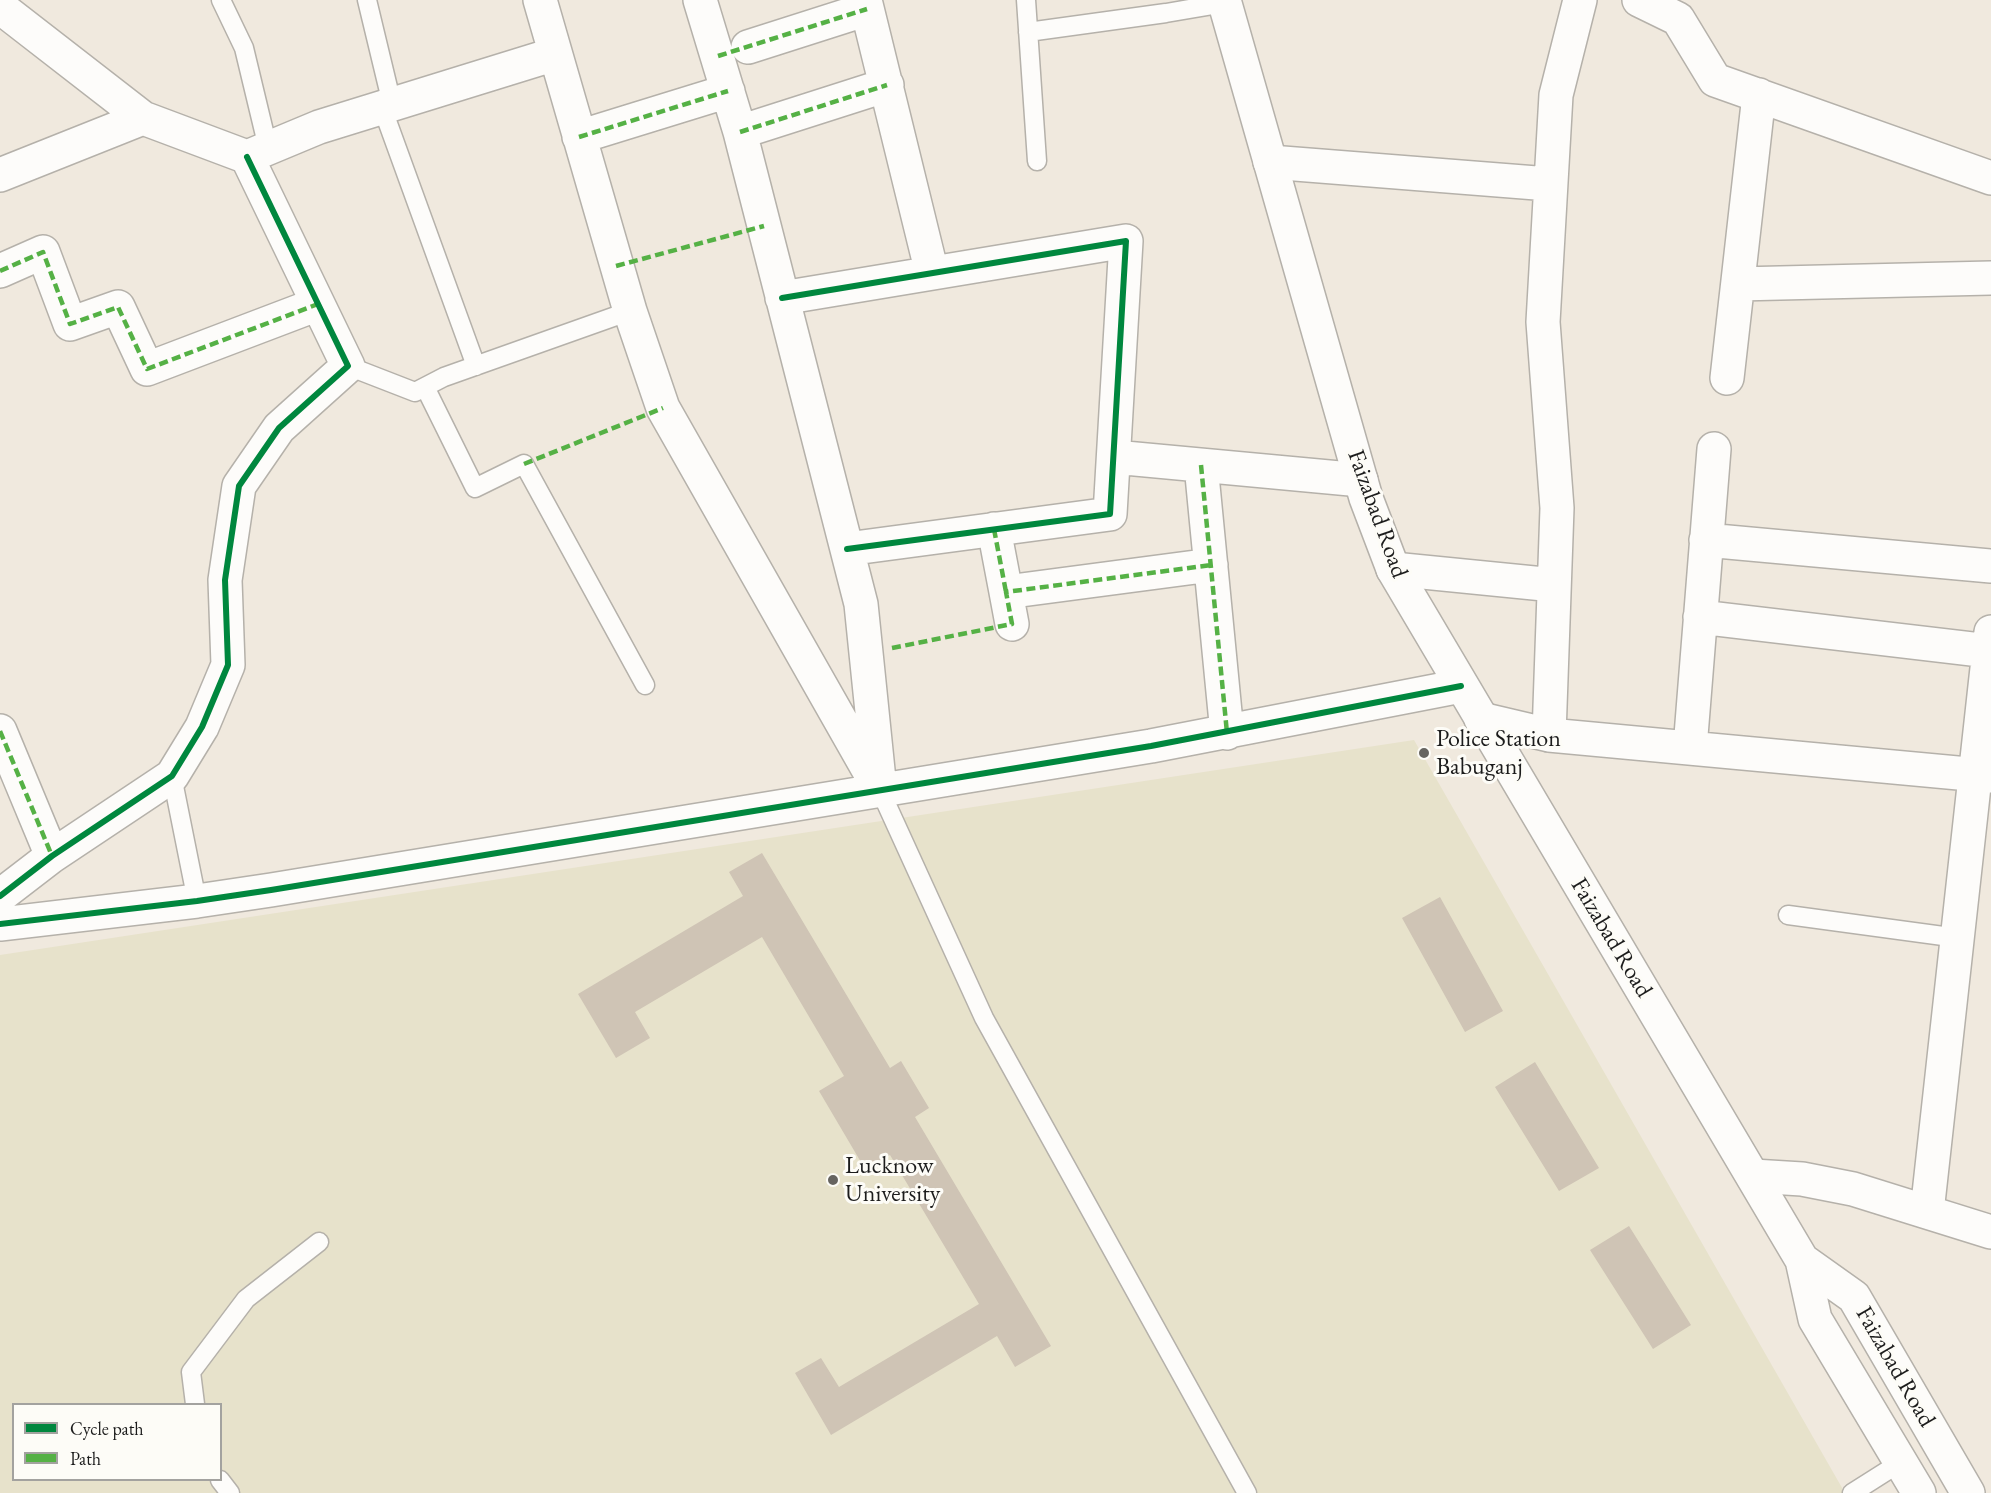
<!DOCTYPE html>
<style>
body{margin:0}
#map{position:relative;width:1991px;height:1493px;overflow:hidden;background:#f0e9de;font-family:"EB Garamond",serif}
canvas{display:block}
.legend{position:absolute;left:12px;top:1403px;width:210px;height:78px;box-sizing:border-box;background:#fdfcf7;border:2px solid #a3a29f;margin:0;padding:8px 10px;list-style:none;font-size:18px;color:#1c1c1c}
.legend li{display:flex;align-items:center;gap:12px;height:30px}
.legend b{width:30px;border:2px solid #a3a29f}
</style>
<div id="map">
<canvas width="1991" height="1493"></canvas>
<ul class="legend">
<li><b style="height:8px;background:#00873e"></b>Cycle path</li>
<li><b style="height:8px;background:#55b145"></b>Path</li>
</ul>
</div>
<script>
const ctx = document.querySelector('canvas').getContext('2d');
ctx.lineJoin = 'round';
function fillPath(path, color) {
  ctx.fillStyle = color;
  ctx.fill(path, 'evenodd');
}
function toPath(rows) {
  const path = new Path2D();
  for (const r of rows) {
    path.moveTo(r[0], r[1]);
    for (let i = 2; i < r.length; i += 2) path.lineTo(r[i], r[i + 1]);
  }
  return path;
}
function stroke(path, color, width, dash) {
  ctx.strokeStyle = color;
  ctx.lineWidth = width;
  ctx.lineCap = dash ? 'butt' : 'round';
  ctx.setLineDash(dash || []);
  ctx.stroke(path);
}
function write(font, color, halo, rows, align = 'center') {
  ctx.font = font + ' "EB Garamond",serif';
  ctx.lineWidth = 6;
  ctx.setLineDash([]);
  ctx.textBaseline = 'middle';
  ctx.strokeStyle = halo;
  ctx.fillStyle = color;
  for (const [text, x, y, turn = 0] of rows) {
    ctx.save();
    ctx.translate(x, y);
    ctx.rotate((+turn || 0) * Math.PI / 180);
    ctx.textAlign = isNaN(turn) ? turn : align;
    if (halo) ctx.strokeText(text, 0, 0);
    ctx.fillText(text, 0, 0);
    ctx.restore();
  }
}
const built = toPath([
 [1414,740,1845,1493,0,1493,0,955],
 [14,1404,220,1404,220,1480,14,1480]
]);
const building = toPath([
 [762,853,890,1068,901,1061,929,1108,915,1117,1051,1346,1015,1367,997,1336,831,1435,795,1373,821,1358,839,1387,979,1304,890,1155,865,1169,819,1091,844,1076,762,937,635,1012,650,1038,616,1058,578,994,743,896,729,872],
 [1440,897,1503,1011,1465,1032,1402,918],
 [1535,1062,1599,1168,1559,1191,1495,1087],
 [1629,1226,1691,1325,1653,1349,1590,1250]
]);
const service = toPath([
 [221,0,244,48,268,148],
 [367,0,392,104],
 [1026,0,1037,161],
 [1028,32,1166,13,1225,3],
 [382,107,476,366],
 [348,366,415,392,444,377,630,311],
 [425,387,475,488,524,464,645,685],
 [172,776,197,901],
 [880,790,984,1018,1247,1493],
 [1788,915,1958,938],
 [195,1404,191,1372,246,1299,319,1242],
 [220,1480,230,1493],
 [1852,1493,1901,1462]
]);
const minor = toPath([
 [540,0,630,311,663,408,880,790],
 [700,0,740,132,861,604,879,780],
 [865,0,932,273],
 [1639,0,1678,19,1715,80,1991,178],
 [0,7,143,118,247,157,319,127,555,54],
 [748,47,867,9],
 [740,132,887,85],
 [579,137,728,91],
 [1270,162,1549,184],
 [0,175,143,118],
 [0,271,43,252,70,324,118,307,147,369,318,304],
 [1738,284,1991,278],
 [782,298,1126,241,1110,514,847,549],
 [1727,378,1759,95],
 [1114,457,1361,480],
 [1201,465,1227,733],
 [994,529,1006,592],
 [1706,540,1991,566],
 [1393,569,1554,585],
 [1700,617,1989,651],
 [1012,624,1006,592,1211,565],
 [1481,719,1549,735,1991,776],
 [0,731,52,856],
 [1549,735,1557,508,1543,322,1556,95,1580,0],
 [1690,748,1714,449],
 [0,896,52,856,172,776,202,727,228,665,225,580,239,486,279,428,348,366,247,157],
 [0,924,197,901,271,890,1151,746,1461,686],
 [1753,1176,1802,1179,1853,1189,1991,1232],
 [1927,1212,1991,632]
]);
const primary = toPath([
 [1224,0,1366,498,1393,569,1802,1260,1815,1319,1919,1493],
 [1802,1260,1854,1297,1968,1493]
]);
const quiet = toPath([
 [718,56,867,9],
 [740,132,887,85],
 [579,137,728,91],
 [616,266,764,226],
 [0,271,43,252,70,324,118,307,147,369,318,304],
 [524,464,663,408],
 [1201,465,1227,733],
 [994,529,1006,592],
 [892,648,1012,624,1006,592,1211,565],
 [0,731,52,856]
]);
const cycleway = toPath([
 [782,298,1126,241,1110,514,847,549],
 [0,896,52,856,172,776,202,727,228,665,225,580,239,486,279,428,348,366,247,157],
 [0,924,197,901,271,890,1151,746,1461,686]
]);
const markers = [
 [1424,753,6,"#666460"],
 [833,1180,6,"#666460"]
];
const streetNames = [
 ["Faizabad Road",1377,514,70],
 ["Faizabad Road",1611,938,59],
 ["Faizabad Road",1895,1367,60]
];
const poiNames = [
 ["Police Station",1436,739],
 ["Babuganj",1436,767],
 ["Lucknow",845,1166],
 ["University",845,1194]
];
fillPath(built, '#e7e2cb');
fillPath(building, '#cfc4b5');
stroke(service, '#b5b1aa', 21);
stroke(minor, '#b5b1aa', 36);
stroke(primary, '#b5b1aa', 36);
stroke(service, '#fdfcfa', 18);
stroke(minor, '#fdfcfa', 33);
stroke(primary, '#fdfcfa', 33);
stroke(quiet, '#55b145', 4.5, [9, 4.5]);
stroke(cycleway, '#00873e', 6);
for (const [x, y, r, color] of markers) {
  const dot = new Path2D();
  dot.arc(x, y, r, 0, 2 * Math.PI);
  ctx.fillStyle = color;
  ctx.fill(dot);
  stroke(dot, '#fdfcf7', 2);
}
write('24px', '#1c1c1c', '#fdfcf7', streetNames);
write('24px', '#1c1c1c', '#fdfcf7', poiNames, 'left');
</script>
